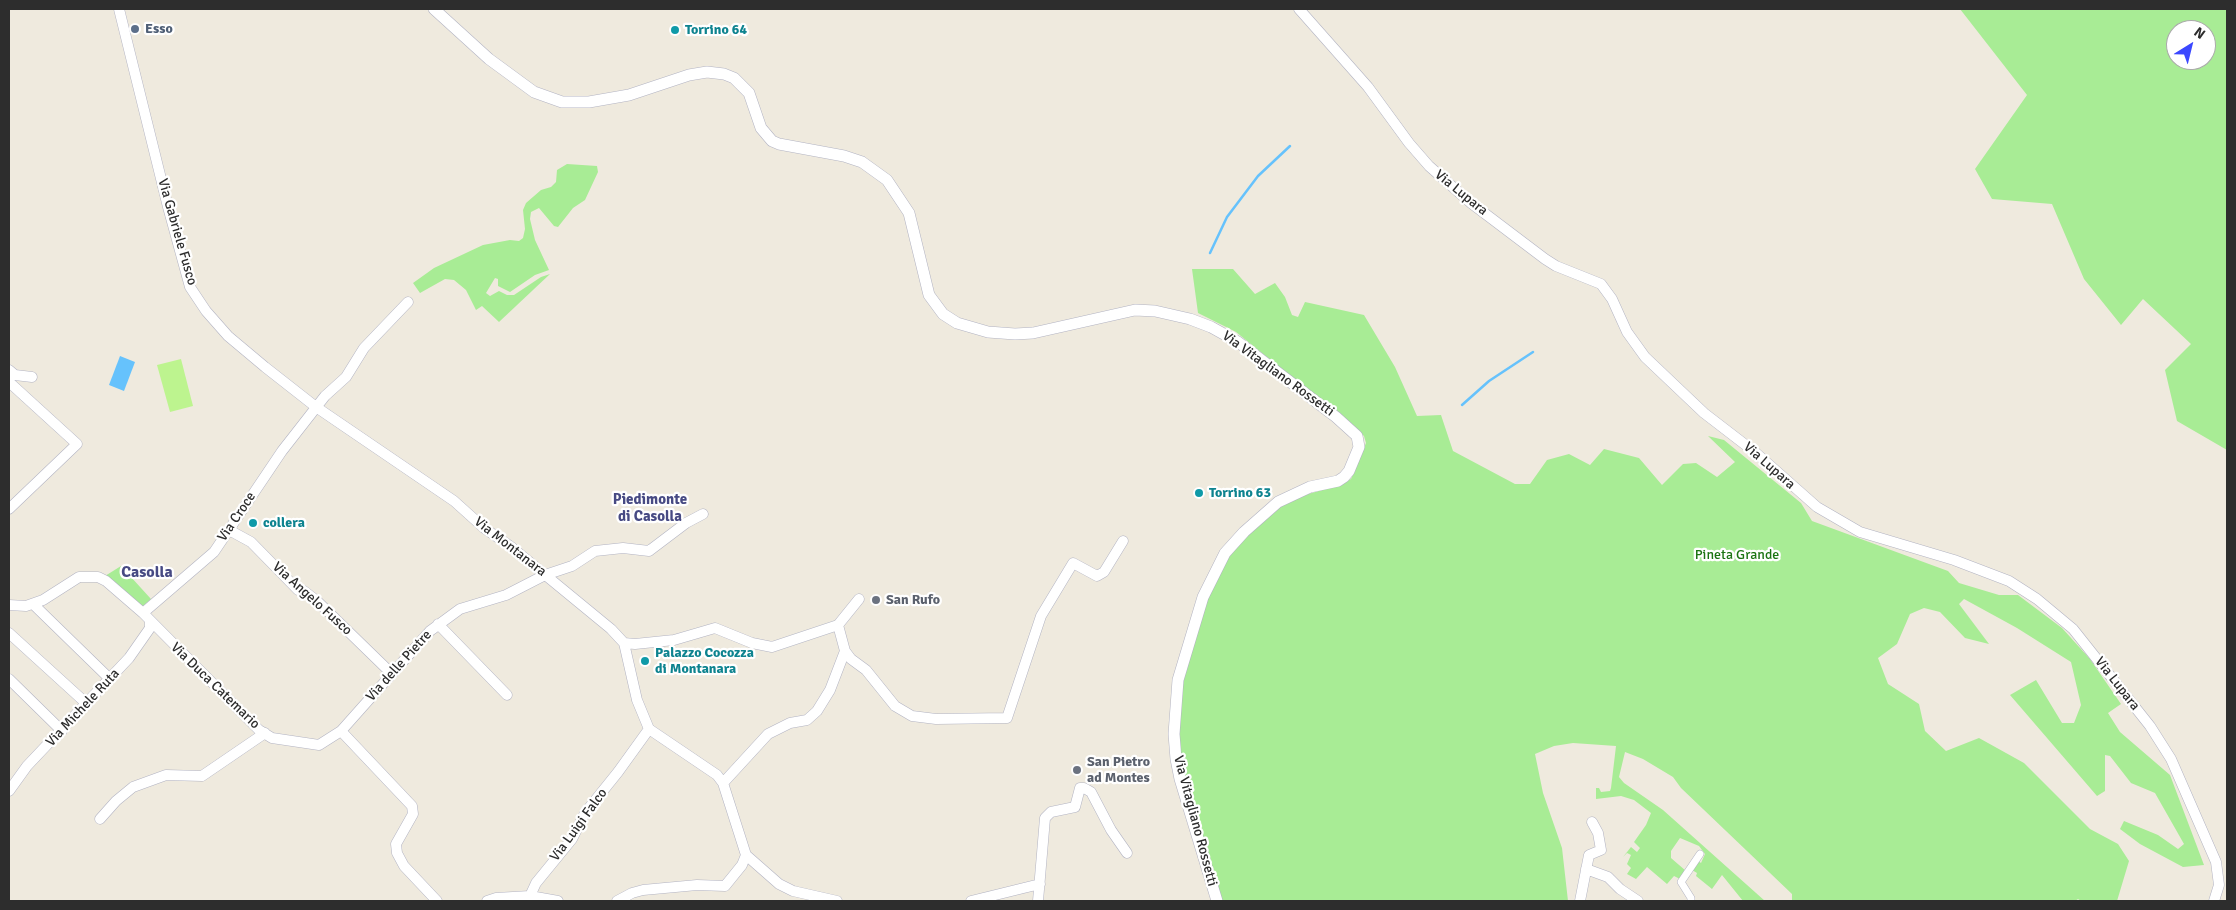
<!DOCTYPE html>
<style>
body{margin:0}
#map{position:relative;width:2236px;height:910px;overflow:hidden;background:#efeade;font-family:Signika,sans-serif}
canvas{display:block}
.frame{position:absolute;inset:0;border:10px solid #2d2d2d;pointer-events:none}
.north{position:absolute;left:2166px;top:20px;width:50px;height:50px;box-sizing:border-box;background:#fff;border:1px solid #ababab;border-radius:50%;rotate:36deg;font-size:14px;font-weight:700;line-height:20px;text-align:center;color:#2d2d2d}
.north::after{content:'';display:block;margin:auto;width:18px;height:22px;background:#3b48ff;clip-path:polygon(50% 0,100% 100%,50% 72%,0 100%)}
</style>
<div id="map">
<canvas width="2236" height="910"></canvas>
<div class="frame"></div>
<div class="north">N</div>
</div>
<script>
const ctx = document.querySelector('canvas').getContext('2d');
ctx.lineJoin = 'round';
function fillPath(path, color) {
  ctx.fillStyle = color;
  ctx.fill(path, 'evenodd');
}
function toPath(rows) {
  const path = new Path2D();
  for (const r of rows) {
    path.moveTo(r[0], r[1]);
    for (let i = 2; i < r.length; i += 2) path.lineTo(r[i], r[i + 1]);
  }
  return path;
}
function stroke(path, color, width, dash) {
  ctx.strokeStyle = color;
  ctx.lineWidth = width;
  ctx.lineCap = dash ? 'butt' : 'round';
  ctx.setLineDash(dash || []);
  ctx.stroke(path);
}
function write(font, color, halo, rows, align = 'center') {
  ctx.font = font + ' Signika,sans-serif';
  ctx.lineWidth = 4.5;
  ctx.setLineDash([]);
  ctx.textBaseline = 'middle';
  ctx.strokeStyle = halo;
  ctx.fillStyle = color;
  for (const [text, x, y, turn = 0] of rows) {
    ctx.save();
    ctx.translate(x, y);
    ctx.rotate((+turn || 0) * Math.PI / 180);
    ctx.textAlign = isNaN(turn) ? turn : align;
    if (halo) ctx.strokeText(text, 0, 0);
    ctx.fillText(text, 0, 0);
    ctx.restore();
  }
}
const green = toPath([
 [1960,9,2227,9,2227,450,2177,421,2165,370,2191,344,2143,299,2121,325,2084,279,2052,204,1992,199,1975,169,2027,95],
 [2176,30,2206,30,2206,60,2176,60],
 [567,164,597,166,598,172,585,200,573,208,558,227,554,226,539,208,531,212,530,219,535,240,549,270,535,275,510,292,498,286,498,279,495,278,486,293,490,296,499,291,507,295,514,295,541,277,550,274,499,322,482,306,476,310,466,290,454,280,445,279,420,293,413,283,434,268,483,245,510,240,519,241,523,238,525,229,523,210,526,203,541,190,551,187,556,182,557,170],
 [1192,269,1233,269,1255,294,1275,283,1285,297,1292,315,1298,317,1305,302,1364,315,1395,367,1417,416,1441,415,1453,451,1515,484,1530,484,1547,460,1569,454,1590,465,1604,449,1639,458,1662,485,1683,464,1696,463,1717,477,1735,462,1708,436,1724,440,1801,503,1812,521,1948,571,1959,583,1999,595,2018,595,2062,628,2090,659,2121,704,2108,713,2120,732,2170,775,2204,865,2183,867,2140,844,2120,829,2124,821,2158,835,2178,849,2184,844,2155,793,2131,783,2110,756,2105,755,2105,791,2097,796,2010,695,2036,680,2062,723,2074,723,2081,705,2071,662,2017,628,1964,599,1959,604,1989,644,1965,638,1940,612,1924,608,1910,614,1897,644,1878,658,1888,684,1919,704,1925,731,1946,751,1979,738,2024,763,2090,829,2118,844,2129,861,2117,901,2081,901,2078,899,2075,901,1792,901,1792,894,1681,788,1673,777,1643,759,1625,752,1619,777,1624,783,1663,810,1765,901,1743,901,1722,875,1712,889,1696,876,1697,873,1692,870,1697,860,1701,863,1705,854,1699,846,1680,838,1671,851,1671,858,1686,871,1680,879,1674,876,1667,884,1647,867,1636,879,1627,874,1631,868,1627,864,1631,855,1627,853,1623,857,1631,847,1637,852,1640,848,1634,842,1646,825,1651,813,1634,800,1621,796,1596,799,1596,788,1599,788,1601,792,1610,791,1611,788,1616,746,1573,743,1554,746,1535,754,1543,793,1562,848,1568,901,1222,901,1181,767,1178,738,1184,674,1208,596,1228,558,1246,536,1275,510,1298,497,1336,486,1351,479,1366,443,1364,436,1236,332,1198,313],
 [121,566,151,599,142,607,105,576]
]);
const pitch = toPath([
 [181,359,193,406,170,412,157,365]
]);
const water = toPath([
 [120,356,135,362,124,391,109,385]
]);
const stream = toPath([
 [1210,253,1227,217,1258,176,1290,146],
 [1462,405,1489,381,1533,352]
]);
const pedestrian = toPath([
 [1691,901,1691,898,1681,882,1700,854]
]);
const minor = toPath([
 [119,9,168,207,190,287,206,311,228,336,265,367,316,407,454,501,484,528,510,546,611,629,624,643,637,700,649,729],
 [1299,9,1368,87,1409,143,1429,166,1471,203,1545,259,1556,266,1601,284,1612,299,1627,332,1645,357,1704,413,1756,453,1817,507,1860,532,1954,560,2009,581,2037,599,2073,629,2150,726,2171,759,2216,862,2219,885,2214,901],
 [9,370,15,375,32,377],
 [9,382,77,444,9,509],
 [229,530,251,542,298,590,304,591,317,601,391,673],
 [33,604,110,679],
 [9,605,26,606,43,600,79,577,98,577,106,581,143,613,259,730,272,738,319,745,341,731,430,631,460,609,506,595,545,575,572,566,595,551,623,548,649,551,686,523,703,514],
 [143,613,214,552,282,451,325,396,346,377,364,348,408,302],
 [438,624,507,695],
 [838,625,845,651,851,659,866,670,895,706,912,716,936,719,1007,718,1041,616,1073,563,1097,576,1104,572,1123,541],
 [838,625,859,599],
 [9,633,87,704],
 [624,643,635,644,674,640,715,628,752,643,772,647,838,625],
 [9,679,62,731],
 [341,731,412,806,413,814,396,844,397,853,404,866,437,901],
 [723,783,768,734,790,723,807,720,817,711,830,690,845,651],
 [9,791,27,766,129,658,150,628,150,622],
 [100,819,116,801,133,787,166,775,202,776,265,733],
 [746,855,779,884,793,891,837,901],
 [1586,869,1608,877,1620,889,1638,901],
 [530,896,536,883,572,839,585,813,618,772,649,729],
 [487,901,496,898,530,896,558,901],
 [617,901,632,893,643,890,697,885,725,886,742,865,746,855,723,783,717,775,649,729],
 [971,901,1040,884],
 [1038,901,1045,818,1051,812,1075,807,1080,788,1084,788,1091,792,1111,830,1127,853],
 [1580,901,1589,855,1601,850,1598,833,1592,822]
]);
const tertiary = toPath([
 [434,9,489,59,534,92,562,102,589,102,629,95,689,75,707,72,724,74,734,78,749,93,761,128,772,141,779,144,844,156,862,162,887,180,909,213,929,295,943,314,957,323,988,332,1015,334,1033,333,1135,310,1155,311,1190,319,1211,327,1238,342,1336,417,1357,436,1359,447,1349,471,1344,477,1338,481,1310,487,1278,502,1244,532,1225,553,1203,597,1178,680,1174,734,1176,759,1180,779,1217,901]
]);
const markers = [
 [135,29,5,"#5c6f8a"],
 [675,30,5,"#0f9aa8"],
 [1199,493,5,"#0f9aa8"],
 [253,523,5,"#0f9aa8"],
 [876,600,5,"#6b7280"],
 [645,661,5,"#0f9aa8"],
 [1077,770,5,"#6b7280"]
];
const serviceNames = [
 ["Esso",145,29]
];
const cultureNames = [
 ["Torrino 64",685,30],
 ["Torrino 63",1209,493],
 ["collera",263,523],
 ["Palazzo Cocozza",655,653],
 ["di Montanara",655,669]
];
const streetNames = [
 ["Via Lupara",1461,193,39],
 ["Via Gabriele Fusco",177,232,74],
 ["Via Vitagliano Rossetti",1278,374,36],
 ["Via Lupara",1769,466,41],
 ["Via Croce",237,517,-56],
 ["Via Montanara",510,547,38],
 ["Via Angelo Fusco",312,599,42],
 ["Via delle Pietre",399,666,-48],
 ["Via Lupara",2117,684,52],
 ["Via Duca Catemario",215,686,44],
 ["Via Michele Ruta",83,708,-47],
 ["Via Vitagliano Rossetti",1195,821,75],
 ["Via Luigi Falco",579,825,-54]
];
const parkNames = [
 ["Pineta Grande",1737,555]
];
const worshipNames = [
 ["San Rufo",886,600],
 ["San Pietro",1087,762],
 ["ad Montes",1087,778]
];
const neighbourhoodNames = [
 ["Piedimonte",650,500],
 ["di Casolla",650,517]
];
const quarterNames = [
 ["Casolla",147,573]
];
fillPath(green, '#a8ec95');
fillPath(pitch, '#bdf48f');
fillPath(water, '#66c2fc');
stroke(stream, '#66c2fc', 2.5);
stroke(pedestrian, '#b2b3c2', 8);
stroke(minor, '#b2b3c2', 11);
stroke(tertiary, '#b2b3c2', 12);
stroke(pedestrian, '#fff', 7);
stroke(minor, '#fff', 10);
stroke(tertiary, '#fff', 11);
for (const [x, y, r, color] of markers) {
  const dot = new Path2D();
  dot.arc(x, y, r, 0, 2 * Math.PI);
  ctx.fillStyle = color;
  ctx.fill(dot);
  stroke(dot, '#fff', 2);
}
write('bold 14px', '#4e5e75', '#fff', serviceNames, 'left');
write('bold 14px', '#0d838f', '#fff', cultureNames, 'left');
write('14px', '#2d2d2d', '#fff', streetNames);
write('14px', '#1b7412', '#fff', parkNames);
write('bold 14px', '#5b616d', '#fff', worshipNames, 'left');
write('bold 15px', '#474a83', '#fff', neighbourhoodNames);
write('bold 16px', '#474a83', '#fff', quarterNames);
</script>
